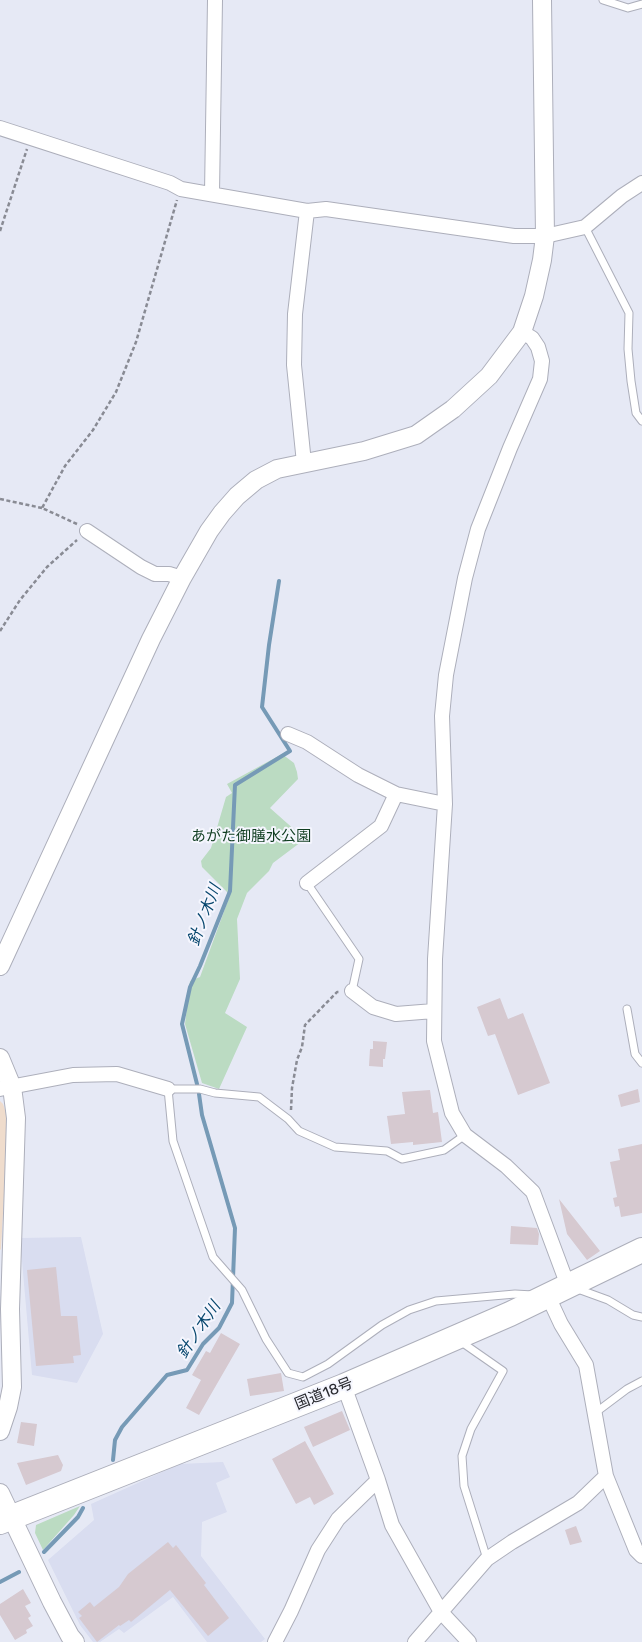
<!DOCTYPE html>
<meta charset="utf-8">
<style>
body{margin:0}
canvas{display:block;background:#e6e9f5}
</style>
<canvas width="642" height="1642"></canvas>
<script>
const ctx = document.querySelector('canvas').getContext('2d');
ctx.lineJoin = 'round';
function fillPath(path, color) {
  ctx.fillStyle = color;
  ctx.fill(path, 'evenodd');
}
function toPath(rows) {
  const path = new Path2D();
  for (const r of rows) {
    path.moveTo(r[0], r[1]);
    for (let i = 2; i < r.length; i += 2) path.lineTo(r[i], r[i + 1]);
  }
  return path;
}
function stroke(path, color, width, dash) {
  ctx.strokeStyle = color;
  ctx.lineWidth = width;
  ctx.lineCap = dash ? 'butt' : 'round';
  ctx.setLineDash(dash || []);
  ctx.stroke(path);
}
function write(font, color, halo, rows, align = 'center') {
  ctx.font = font + ' Rubik,"Noto Sans JP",sans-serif';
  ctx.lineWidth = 4;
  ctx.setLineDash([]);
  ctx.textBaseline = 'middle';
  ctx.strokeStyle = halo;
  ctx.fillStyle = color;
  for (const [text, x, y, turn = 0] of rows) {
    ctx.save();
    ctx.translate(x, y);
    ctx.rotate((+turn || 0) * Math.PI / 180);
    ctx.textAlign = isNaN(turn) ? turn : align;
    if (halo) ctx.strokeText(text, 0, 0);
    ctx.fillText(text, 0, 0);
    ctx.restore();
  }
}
const built = toPath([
 [81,1237,103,1334,77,1383,32,1375,20,1238],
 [223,1462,230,1477,216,1483,227,1512,202,1522,201,1556,265,1639,261,1642,207,1642,173,1597,124,1633,119,1629,100,1642,93,1642,80,1625,48,1560,94,1520,91,1504,180,1464]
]);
const education = toPath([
 [0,1101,3,1104,6,1113,7,1141,1,1249,0,1250]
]);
const green = toPath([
 [282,754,294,763,297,772,298,779,270,808,305,839,273,863,269,871,247,893,237,919,240,979,225,1013,247,1027,219,1089,202,1083,185,1024,190,981,200,977,230,895,202,867,201,861,211,848,226,797,232,793,227,784],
 [80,1506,74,1515,43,1550,35,1533,36,1525]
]);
const stream = toPath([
 [197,1084,182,1024,190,987,200,966,230,891,235,785,290,751,262,707,269,645,279,581],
 [113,1460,115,1440,122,1427,167,1375,187,1370,203,1344,219,1328,232,1303,235,1228,202,1115,199,1094],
 [44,1552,78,1517,83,1508],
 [0,1582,19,1572]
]);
const building = toPath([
 [500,998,508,1019,523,1013,550,1083,518,1095,495,1034,488,1036,477,1007],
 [373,1041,387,1042,385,1059,383,1059,383,1067,369,1066,370,1049,373,1049],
 [638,1089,640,1102,621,1107,618,1095],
 [430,1090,433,1113,438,1112,442,1142,413,1145,413,1142,391,1144,387,1116,405,1114,402,1092],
 [642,1144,642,1213,621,1217,619,1206,615,1207,613,1198,617,1197,610,1162,620,1160,618,1149],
 [559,1199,600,1251,587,1260,567,1234],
 [511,1226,537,1228,539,1234,538,1245,510,1244],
 [56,1267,61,1316,77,1316,81,1355,73,1356,74,1363,36,1366,27,1270],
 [221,1333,240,1344,199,1415,186,1408,201,1380,192,1375,206,1351,210,1353],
 [281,1373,284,1391,250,1396,247,1379],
 [342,1411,350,1430,313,1447,304,1427],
 [21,1422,37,1424,34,1446,17,1443],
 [305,1441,334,1494,314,1505,310,1497,296,1504,272,1459],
 [58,1455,63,1465,61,1471,26,1485,17,1463],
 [576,1526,582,1542,570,1545,565,1530],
 [168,1542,173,1548,176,1545,206,1583,204,1585,229,1618,208,1636,170,1590,131,1622,129,1620,120,1626,119,1625,97,1642,79,1618,82,1616,78,1612,90,1602,94,1607,119,1587,128,1574],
 [23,1589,31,1603,25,1606,31,1616,28,1618,33,1626,26,1630,27,1633,15,1640,0,1615,0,1604]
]);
const path = toPath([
 [0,231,27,149],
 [0,499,42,508],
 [77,524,42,508,65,466,93,430,116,392,136,342,177,200],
 [0,631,20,600,47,567,77,540],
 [291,1110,292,1088,297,1060,302,1047,305,1025,337,992,339,992]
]);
const service = toPath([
 [603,0,628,8,642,4],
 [585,227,629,313,628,349,631,381,636,413,642,421],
 [307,883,359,959,352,991],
 [627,1009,635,1054,642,1063],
 [465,1135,444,1150,402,1159,387,1151,335,1147,299,1131,288,1119,259,1097,215,1093,200,1089,168,1089,173,1141,213,1257,242,1290,266,1339,288,1373,303,1377,328,1364,382,1325,409,1310,436,1301,515,1294,533,1295],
 [575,1288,608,1300,633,1315,642,1317],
 [460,1341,503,1371,471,1429,462,1456,464,1486,487,1559],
 [595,1413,627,1389,642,1381]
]);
const minor = toPath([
 [0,128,170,183,181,189,307,211,326,209,514,236,545,236,585,227,622,196,642,183],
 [212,193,215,0],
 [522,332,532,338,538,347,542,361,540,379,510,448,478,529,465,578,446,675,442,716,445,804,435,959,434,1041,452,1113,465,1135,506,1166,533,1192,568,1286],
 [304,463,294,365,295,314,307,211],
 [87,531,141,567,155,574,169,574,182,578],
 [288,734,307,742,358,775,396,794,445,804],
 [307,883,381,826,396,794],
 [352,991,373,1007,396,1014,434,1011],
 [0,1089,73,1075,117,1074,168,1089],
 [548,1296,561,1324,586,1365,606,1476,636,1550,642,1556],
 [344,1386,378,1480,392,1525,441,1612,469,1642],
 [275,1642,291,1611,318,1550,338,1519,378,1480],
 [415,1642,487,1559,512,1542,578,1503,606,1476]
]);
const tertiary = toPath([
 [0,966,151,639,182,578,209,531,222,513,237,496,256,480,277,469,364,451,416,435,453,409,489,376,522,332,534,296,542,260,545,236,542,0],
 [0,1058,12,1087,16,1118,10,1309,12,1387,8,1407,0,1431],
 [0,1493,52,1602,70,1636,75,1642]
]);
const trunk = toPath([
 [0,1522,344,1386,510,1314,642,1250]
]);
const parkNames = [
 ["あがた御膳水公園",251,837]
];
const streetNames = [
 ["国道18号",324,1394,-22]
];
const waterNames = [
 ["針ノ木川",205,915,-69],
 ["針ノ木川",199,1330,-56]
];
fillPath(built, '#d9ddf0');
fillPath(education, '#efdccc');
fillPath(green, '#bbdbc2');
stroke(stream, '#769ab6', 4);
fillPath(building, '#d6c9d0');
stroke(service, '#adafbb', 9);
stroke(minor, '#adafbb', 16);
stroke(tertiary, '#adafbb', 20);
stroke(trunk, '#adafbb', 26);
stroke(path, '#898b94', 2.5, [4, 2.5]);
stroke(service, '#fff', 7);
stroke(minor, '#fff', 14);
stroke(tertiary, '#fff', 18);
stroke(trunk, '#fff', 24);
write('15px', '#0f3d20', '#f5f6fe', parkNames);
write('15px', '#28292e', '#f5f6fe', streetNames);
write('italic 16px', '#08476e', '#f5f6fe', waterNames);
</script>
